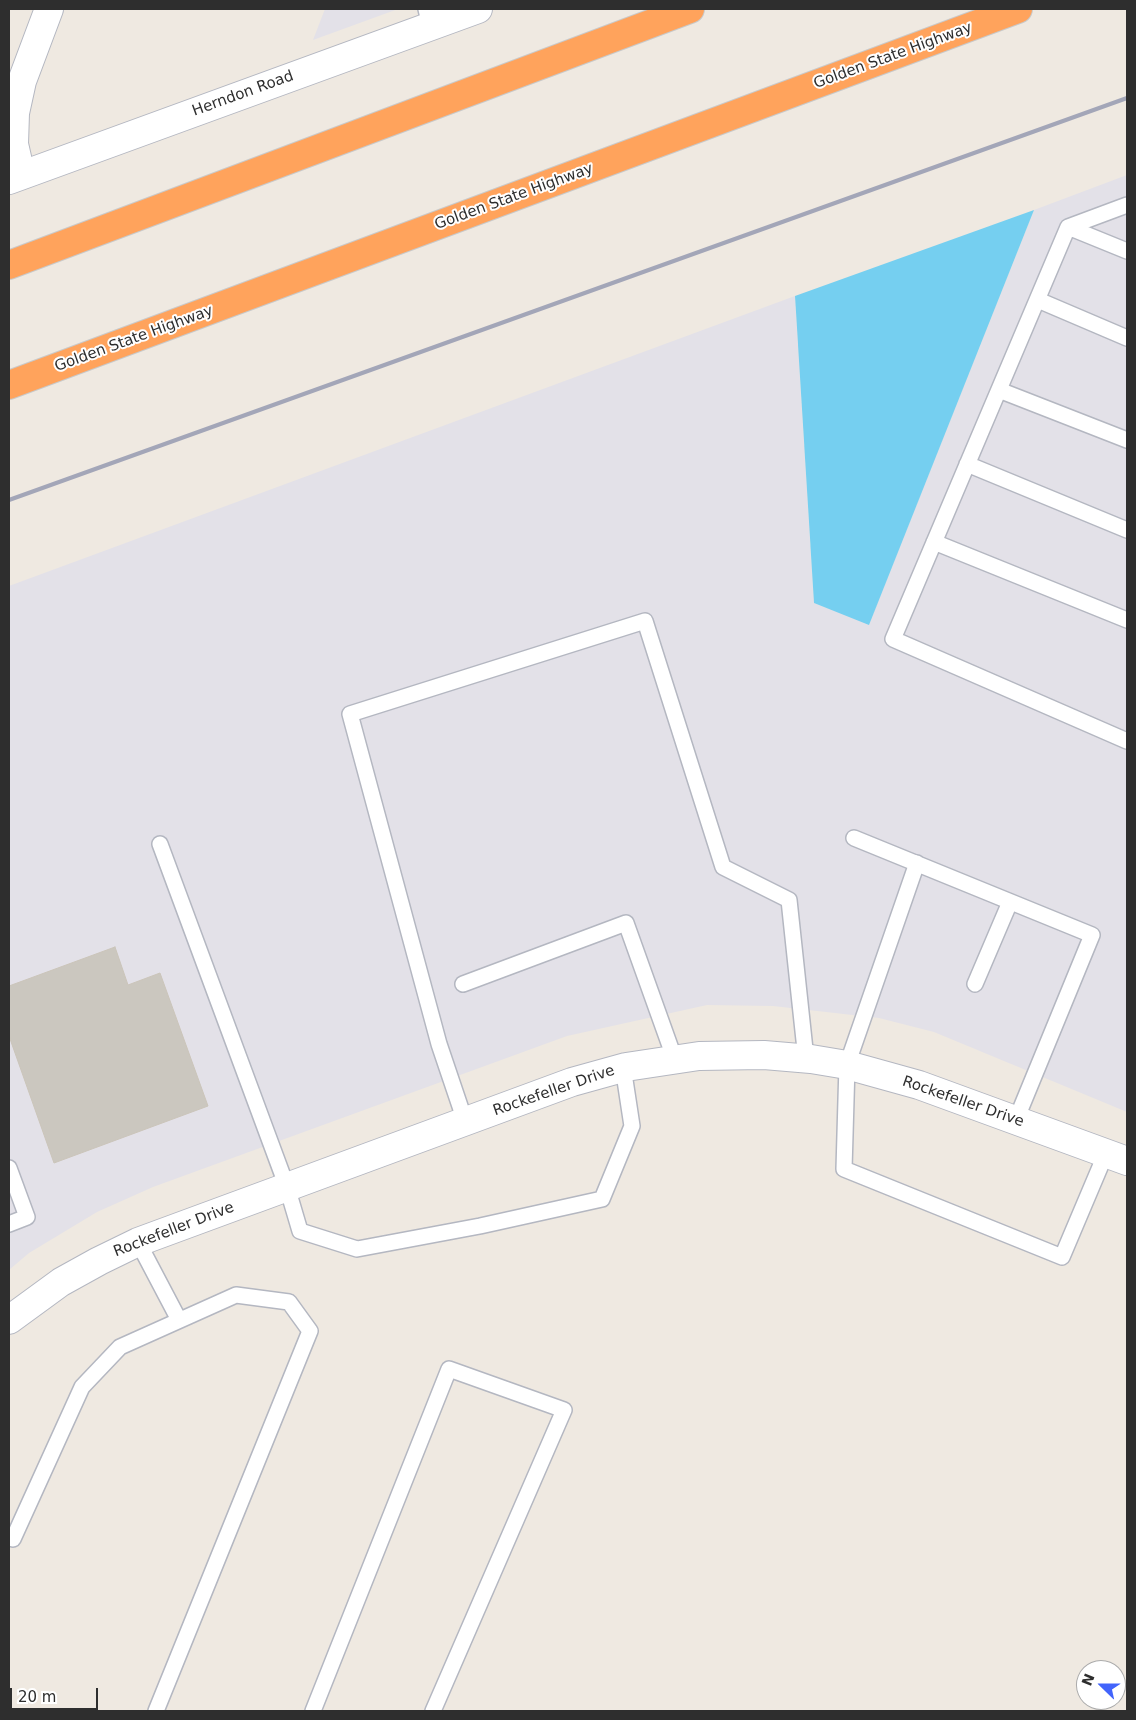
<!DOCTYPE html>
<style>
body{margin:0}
#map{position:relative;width:1136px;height:1720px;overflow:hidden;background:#efe9e1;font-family:"DejaVu Sans",sans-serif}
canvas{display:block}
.frame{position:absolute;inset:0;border:10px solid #2e2e2e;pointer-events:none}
.north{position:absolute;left:1076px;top:1660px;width:50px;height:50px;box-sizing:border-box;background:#fff;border:1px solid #ababab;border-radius:50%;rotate:292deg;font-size:14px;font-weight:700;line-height:20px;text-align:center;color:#2e2e2e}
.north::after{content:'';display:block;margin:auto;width:18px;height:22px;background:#4264fb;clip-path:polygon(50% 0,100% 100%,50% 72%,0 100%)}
.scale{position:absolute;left:10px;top:1688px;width:88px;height:22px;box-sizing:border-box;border:2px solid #2e2e2e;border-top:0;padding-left:6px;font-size:15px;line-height:18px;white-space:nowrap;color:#2e2e2e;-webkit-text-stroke:4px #fff;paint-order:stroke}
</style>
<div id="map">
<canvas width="1136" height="1720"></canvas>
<div class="frame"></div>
<div class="north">N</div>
<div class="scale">20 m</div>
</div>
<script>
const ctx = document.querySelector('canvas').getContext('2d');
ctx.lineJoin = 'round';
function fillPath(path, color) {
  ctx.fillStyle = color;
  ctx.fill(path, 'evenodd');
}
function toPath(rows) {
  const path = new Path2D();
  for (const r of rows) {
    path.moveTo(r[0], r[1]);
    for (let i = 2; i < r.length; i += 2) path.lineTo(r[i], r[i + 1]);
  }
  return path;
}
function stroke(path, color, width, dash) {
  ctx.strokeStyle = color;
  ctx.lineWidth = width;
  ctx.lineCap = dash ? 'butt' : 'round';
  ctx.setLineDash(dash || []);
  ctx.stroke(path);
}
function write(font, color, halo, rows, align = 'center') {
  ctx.font = font + ' "DejaVu Sans",sans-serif';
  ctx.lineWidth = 4;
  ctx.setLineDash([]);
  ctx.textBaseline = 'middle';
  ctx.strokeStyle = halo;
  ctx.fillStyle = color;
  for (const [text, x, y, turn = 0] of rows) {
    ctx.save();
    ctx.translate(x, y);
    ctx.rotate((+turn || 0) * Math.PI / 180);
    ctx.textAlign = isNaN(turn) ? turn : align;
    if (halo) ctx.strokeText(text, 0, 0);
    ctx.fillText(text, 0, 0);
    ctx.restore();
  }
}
const industrial = toPath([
 [325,9,398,9,313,40],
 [1127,175,1127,1112,934,1032,879,1018,773,1006,707,1005,567,1036,153,1187,97,1212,29,1253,9,1270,9,586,795,296,814,603,869,624,1034,210]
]);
const water = toPath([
 [1034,210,869,625,814,603,795,296]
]);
const building = toPath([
 [115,947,128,985,160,973,208,1106,54,1163,9,1036,9,986,115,947]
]);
const service = toPath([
 [426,9,430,26],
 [1127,205,1068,227,893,639,1127,741],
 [1068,227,1127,251],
 [1038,300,1127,338],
 [999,390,1127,440],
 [967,464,1127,530],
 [934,542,1127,620],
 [854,838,1092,935,1016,1120],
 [160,844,287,1187,300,1231,357,1249,480,1226,602,1199,632,1126,623,1067],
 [917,863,847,1065,844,1169,1062,1257,1106,1153],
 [463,984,626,923,675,1060],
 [975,984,1010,902],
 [465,1121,439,1044,350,714,645,621,723,867,789,900,806,1059],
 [9,1168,27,1217,9,1224],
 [138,1242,179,1320],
 [9,1537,13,1539,82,1387,120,1347,236,1295,289,1302,310,1331,156,1711],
 [313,1711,449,1369,564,1410,433,1711]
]);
const minor = toPath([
 [21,175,14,144,15,113,22,81,49,9],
 [9,1320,61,1282,99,1261,138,1242,572,1082,626,1067,699,1056,764,1055,811,1059,847,1065,919,1085,1127,1161]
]);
const tertiary = toPath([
 [9,180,478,9]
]);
const motorway = toPath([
 [9,265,690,9],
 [9,385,1018,9]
]);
const rail = toPath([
 [9,500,1127,98]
]);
const streetNames = [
 ["Golden State Highway",893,56,-20],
 ["Herndon Road",243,94,-20],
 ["Golden State Highway",514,197,-20],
 ["Golden State Highway",134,339,-20],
 ["Rockefeller Drive",554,1091,-19],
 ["Rockefeller Drive",963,1102,19],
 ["Rockefeller Drive",174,1230,-21]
];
fillPath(industrial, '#e3e1e8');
fillPath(water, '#75cff0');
fillPath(building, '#cbc7bf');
stroke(building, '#cbc5ba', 1);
stroke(service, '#b4b7c1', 18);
stroke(minor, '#b4b7c1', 30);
stroke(tertiary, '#b4b7c1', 30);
stroke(motorway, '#c9c9c9', 30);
stroke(service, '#fff', 15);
stroke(minor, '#fff', 28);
stroke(tertiary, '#fff', 28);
stroke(motorway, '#ffa35c', 28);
stroke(rail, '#a3a6b8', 4);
write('15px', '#2e2e2e', '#fff', streetNames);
</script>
